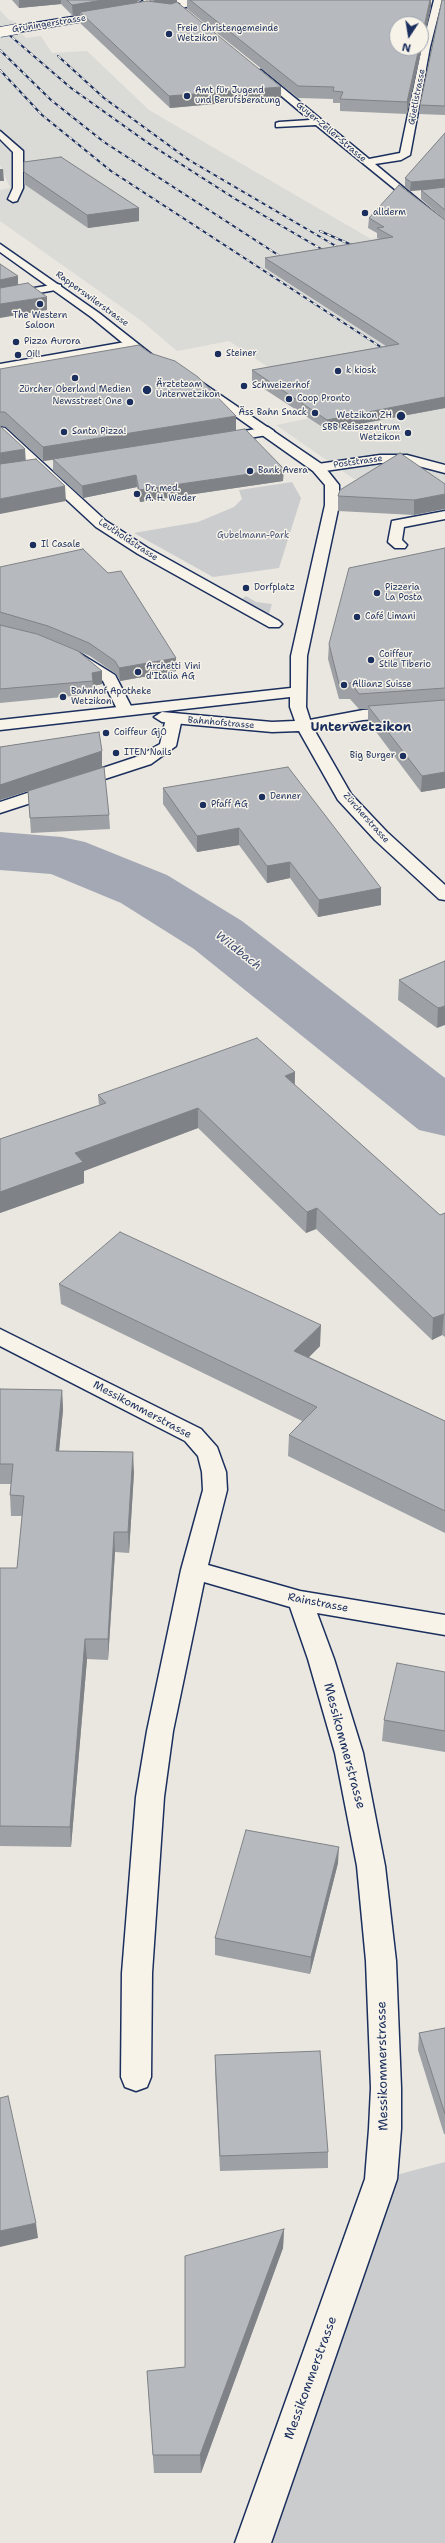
<!DOCTYPE html>
<meta charset="utf-8">
<style>
body{margin:0}
#map{position:relative;width:445px;height:2543px;overflow:hidden;background:#eae7e0;font-family:"Shantell Sans",sans-serif}
canvas{display:block}
.north{position:absolute;left:389px;top:16px;width:40px;height:40px;box-sizing:border-box;background:#f7f3e8;border:1px solid #9fa5b1;border-radius:50%;rotate:192deg;font-size:11px;font-weight:700;line-height:16px;text-align:center;color:#1b2f5e}
.north::after{content:'';display:block;margin:auto;width:14px;height:18px;background:#1b2f5e;clip-path:polygon(50% 0,100% 100%,50% 72%,0 100%)}
</style>
<div id="map">
<canvas width="445" height="2543"></canvas>
<div class="north">N</div>
</div>
<script>
const ctx = document.querySelector('canvas').getContext('2d');
ctx.lineJoin = 'round';
function fillPath(path, color) {
  ctx.fillStyle = color;
  ctx.fill(path, 'evenodd');
}
function toPath(rows) {
  const path = new Path2D();
  for (const r of rows) {
    path.moveTo(r[0], r[1]);
    for (let i = 2; i < r.length; i += 2) path.lineTo(r[i], r[i + 1]);
  }
  return path;
}
function stroke(path, color, width, dash) {
  ctx.strokeStyle = color;
  ctx.lineWidth = width;
  ctx.lineCap = dash ? 'butt' : 'round';
  ctx.setLineDash(dash || []);
  ctx.stroke(path);
}
function write(font, color, halo, rows, align = 'center') {
  ctx.font = font + ' "Shantell Sans",sans-serif';
  ctx.lineWidth = 3;
  ctx.setLineDash([]);
  ctx.textBaseline = 'middle';
  ctx.strokeStyle = halo;
  ctx.fillStyle = color;
  for (const [text, x, y, turn = 0] of rows) {
    ctx.save();
    ctx.translate(x, y);
    ctx.rotate((+turn || 0) * Math.PI / 180);
    ctx.textAlign = isNaN(turn) ? turn : align;
    if (halo) ctx.strokeText(text, 0, 0);
    ctx.fillText(text, 0, 0);
    ctx.restore();
  }
}
const built = toPath([
 [0,10,8,19,18,24,12,25,26,38,41,36,52,53,87,51,149,110,371,239,435,229,445,238,445,493,367,477,354,479,276,425,321,416,265,365,229,341,177,351,143,322,0,221,0,190,10,188,0,165]
]);
const green = toPath([
 [292,482,301,498,279,568,213,577,134,533,198,522,234,507,242,499,239,490],
 [246,596,256,602,272,604,268,617,239,601],
 [445,2162,445,2543,253,2543,381,2179]
]);
const river = toPath([
 [0,832,62,837,85,842,167,875,242,921,445,1078,445,1136,419,1130,194,949,121,903,51,874,0,870,0,832]
]);
const minor = toPath([
 [434,0,442,0,430,47,410,155,401,160,375,164,445,222,445,230,316,125,276,127,276,123,279,122,310,120,253,72,261,70,369,159,400,153,422,47,434,0],
 [0,131,23,151,23,188,17,201,13,202,8,199,13,188,13,152,0,139,0,131],
 [57,284,61,285,61,289,0,300,0,294,57,284],
 [131,341,137,345,135,348,0,372,0,364,131,341],
 [0,427,5,428,106,521,148,548,279,621,282,624,279,627,269,627,138,554,96,527,0,438,0,427],
 [268,427,274,431,273,434,220,443,213,439,220,435,268,427],
 [380,455,407,455,445,465,445,473,407,463,380,463,318,472,311,468,318,464,380,455],
 [445,511,445,519,404,527,402,540,407,545,405,548,395,548,388,542,392,521,445,511],
 [76,651,115,675,133,710,131,713,119,713,103,681,71,659,68,656,71,653,76,651],
 [445,704,445,714,363,720,304,731,296,726,304,721,363,710,445,704],
 [174,713,182,718,176,746,151,764,0,813,0,802,139,756,160,744,166,718,174,713],
 [0,1329,201,1429,217,1447,226,1472,227,1490,208,1565,300,1591,445,1615,445,1635,317,1613,334,1659,363,1753,385,1866,396,1961,401,2088,401,2129,397,2179,271,2543,235,2543,365,2179,369,2129,371,2088,366,1961,357,1866,335,1753,308,1659,290,1607,204,1582,173,1731,164,1797,152,1973,151,2077,147,2087,136,2091,125,2087,121,2077,122,1973,136,1797,147,1731,181,1570,203,1490,202,1472,198,1456,185,1441,0,1346,0,1329]
]);
const major = toPath([
 [144,0,154,0,147,5,162,7,181,4,174,0,187,0,190,6,162,13,146,11,137,5,144,0],
 [110,11,114,14,113,16,17,32,13,29,17,26,110,11],
 [0,244,99,313,160,361,162,364,160,367,152,367,91,317,0,252,0,244],
 [191,375,323,465,339,485,339,505,307,656,306,707,312,726,351,794,387,832,445,885,445,900,439,899,375,840,338,800,299,731,272,732,162,722,154,717,162,712,272,722,295,721,290,707,290,697,0,730,0,720,291,688,291,656,325,505,325,485,313,471,187,382,185,379,191,375]
]);
const rail = toPath([
 [0,27,71,88,148,143,237,200,330,254],
 [0,50,51,100,104,142,289,262],
 [58,56,104,98,189,160,346,252],
 [0,70,42,115,111,171,390,353],
 [320,231,361,249]
]);
const majorBridge = toPath([
 [0,32,17,29]
]);
const wall = toPath([
 [12,0,140,0,137,2,137,3,149,2,149,0,177,0,177,2,281,98,170,108,80,23,80,15,73,16,61,4,19,8],
 [187,0,431,0,431,7,407,114,340,111,340,103,333,103,333,99,298,98,187,9],
 [445,0,445,115,419,114,420,105],
 [445,133,445,220,421,199,421,190,410,191,405,187,405,178],
 [24,172,139,208,139,221,88,228,24,184],
 [369,218,445,220,445,408,327,430,252,381,252,370,386,346,265,268,265,258,380,239,377,238,377,233,368,228],
 [0,369,236,430,283,481,140,502,137,487,83,498,53,471,53,460,43,461,6,427,0,426],
 [445,484,414,515,338,511,338,496],
 [445,548,445,788,421,792,368,721,368,709,359,709,350,699,339,699,328,659,329,644],
 [0,567,176,658,176,671,120,681,116,674,90,656,49,639,43,637,102,671,102,684,93,686,94,694,0,703],
 [99,732,102,751,102,767,39,787,104,767,109,815,110,829,31,833,28,791,0,800,0,747],
 [163,788,381,888,381,905,318,917,290,878,267,883,239,845,197,852,163,804],
 [445,961,437,1028,398,1000,399,980],
 [295,1072,295,1085,440,1215,445,1213,445,1337,442,1335,432,1340,316,1229,306,1233,198,1128,84,1171,84,1183,0,1213,0,1139,99,1105,98,1095],
 [59,1284,320,1346,309,1357,445,1421,445,1533,288,1456,289,1435,302,1421,61,1304],
 [0,1389,62,1390,63,1410,59,1451,134,1472,129,1553,115,1552,108,1660,87,1659,71,1847,0,1846,0,1569,17,1568,22,1516,11,1516,10,1495,11,1484,0,1484],
 [445,1672,445,1752,382,1741,384,1720],
 [338,1863,310,1974,215,1955,215,1938],
 [445,2028,445,2134,444,2134,418,2050,419,2033],
 [215,2055,328,2152,328,2168,220,2171,215,2071],
 [284,2229,283,2248,201,2473,154,2473,147,2371,185,2367]
]);
const shadedWall = toPath([
 [19,0,61,0,61,4,19,8],
 [103,0,140,0,137,2,136,6,80,12,80,15,73,16,72,5],
 [154,0,177,0,177,4,154,5],
 [430,0,431,0,431,7,407,114,407,102,419,48,421,48,421,41],
 [281,87,281,98,170,108,169,96],
 [0,169,3,169,4,181,0,181],
 [445,179,445,188,410,191,411,182],
 [139,208,139,221,88,228,87,215],
 [18,276,18,289,0,293,0,280],
 [47,297,47,310,0,318,0,304],
 [445,397,445,408,327,430,327,420],
 [236,416,236,431,43,461,43,447],
 [25,449,26,464,0,468,0,453],
 [284,469,283,481,140,502,139,490],
 [136,475,137,487,83,498,82,486],
 [65,486,66,501,0,514,0,499],
 [445,494,445,509,414,515,414,500],
 [176,658,176,671,120,681,119,668],
 [102,671,102,684,93,686,92,673],
 [102,751,102,767,0,800,0,785],
 [445,772,445,788,421,792,422,776],
 [239,828,239,845,197,852,197,836],
 [290,862,290,878,267,883,267,866],
 [381,888,381,905,318,917,319,900],
 [445,1006,445,1025,437,1028,438,1008],
 [295,1072,294,1093,285,1076],
 [198,1108,198,1128,84,1171,84,1183,0,1213,0,1192,75,1153],
 [317,1208,316,1229,306,1233,307,1212],
 [444,1314,442,1335,432,1340,433,1318],
 [321,1325,320,1346,294,1372,294,1351],
 [62,1390,63,1410,57,1471,56,1451],
 [133,1452,134,1472,129,1553,128,1532],
 [114,1532,115,1552,108,1660,108,1639],
 [85,1639,87,1659,71,1847,70,1827],
 [339,1847,338,1863,310,1974,311,1957],
 [36,2223,38,2238,0,2247,0,2231],
 [284,2229,283,2248,201,2473,200,2455]
]);
const building = toPath([
 [67,0,103,0,72,5,67,0],
 [190,0,430,0,421,41,421,24,397,24,397,48,419,48,407,102,340,99,343,92,333,91,334,87,298,86,190,0],
 [442,0,445,0,445,106,420,105,442,0],
 [147,1,171,4,177,2,281,87,169,96,80,12,147,1],
 [445,133,445,179,411,182,405,178,445,133],
 [61,157,139,208,87,215,24,172,24,162,61,157],
 [399,185,445,220,445,397,327,420,252,370,399,344,265,258,393,237,377,228,384,227,369,218,399,185],
 [445,187,445,210,421,190,445,187],
 [0,264,18,276,0,280,0,264],
 [28,283,47,297,0,304,0,288,28,283],
 [139,345,150,353,175,361,198,377,236,416,43,447,5,412,0,412,0,369,139,345],
 [0,426,25,449,0,453,0,426],
 [245,429,284,469,139,490,136,475,82,486,53,459,245,429],
 [400,453,445,484,445,494,414,500,338,496,340,490,400,453],
 [36,459,65,486,0,499,0,464,36,459],
 [445,548,445,688,359,694,351,683,339,684,329,644,349,568,445,548],
 [83,549,108,573,121,571,176,658,119,668,115,661,89,643,48,626,0,612,0,567,83,549],
 [0,625,37,634,78,651,102,671,92,673,93,681,0,689,0,625],
 [445,700,445,772,422,776,368,706,445,700],
 [99,732,102,751,0,785,0,747,99,732],
 [104,767,109,815,30,818,28,791,104,767],
 [288,767,381,888,319,900,290,862,267,866,239,828,197,836,163,788,288,767],
 [445,961,445,1006,438,1008,399,980,445,961],
 [257,1038,295,1072,285,1076,440,1215,445,1213,445,1314,444,1314,433,1318,317,1208,307,1212,198,1108,75,1153,83,1162,0,1192,0,1139,106,1103,98,1095,257,1038],
 [120,1232,321,1325,294,1351,445,1421,445,1511,289,1435,317,1407,59,1284,120,1232],
 [0,1389,62,1390,56,1451,133,1452,128,1532,114,1532,108,1639,85,1639,70,1827,0,1826,0,1568,17,1568,24,1496,10,1495,13,1464,0,1464,0,1389],
 [397,1663,445,1672,445,1731,384,1720,397,1663],
 [246,1830,339,1847,311,1957,215,1938,246,1830],
 [445,2028,445,2114,419,2033,445,2028],
 [320,2051,328,2152,220,2156,215,2055,320,2051],
 [8,2096,36,2223,0,2231,0,2098,8,2096],
 [284,2229,200,2455,153,2455,147,2371,185,2367,185,2256,284,2229]
]);
const markers = [
 [169,34,4,"#1b2f5e"],
 [187,96,4,"#1b2f5e"],
 [365,213,4,"#1b2f5e"],
 [40,304,4,"#1b2f5e"],
 [16,342,4,"#1b2f5e"],
 [218,354,4,"#1b2f5e"],
 [18,355,4,"#1b2f5e"],
 [338,371,4,"#1b2f5e"],
 [75,378,4,"#1b2f5e"],
 [244,386,4,"#1b2f5e"],
 [147,390,5,"#1b2f5e"],
 [289,399,4,"#1b2f5e"],
 [130,402,4,"#1b2f5e"],
 [315,413,4,"#1b2f5e"],
 [401,416,5,"#1b2f5e"],
 [64,432,4,"#1b2f5e"],
 [408,433,4,"#1b2f5e"],
 [250,471,4,"#1b2f5e"],
 [137,494,4,"#1b2f5e"],
 [33,545,4,"#1b2f5e"],
 [246,588,4,"#1b2f5e"],
 [377,593,4,"#1b2f5e"],
 [357,617,4,"#1b2f5e"],
 [371,660,4,"#1b2f5e"],
 [138,672,4,"#1b2f5e"],
 [344,685,4,"#1b2f5e"],
 [63,697,4,"#1b2f5e"],
 [106,733,4,"#1b2f5e"],
 [116,753,4,"#1b2f5e"],
 [403,756,4,"#1b2f5e"],
 [262,797,4,"#1b2f5e"],
 [203,805,4,"#1b2f5e"]
];
const farStreetnames = [
 ["Grüningerstrasse",49,24,-9],
 ["Güetlistrasse",417,97,-79],
 ["Guyer-Zeller-Strasse",331,132,40],
 ["Rapperswilerstrasse",92,299,36],
 ["Poststrasse",358,462,-8],
 ["Leutholdstrasse",128,540,33],
 ["Bahnhofstrasse",221,723,5],
 ["Zürcherstrasse",366,818,48]
];
const farPoinames = [
 ["Freie Christengemeinde",177,29],
 ["Wetzikon",177,39],
 ["Amt für Jugend",195,91],
 ["und Berufsberatung",195,101],
 ["allderm",373,213],
 ["The Western",40,316,"center"],
 ["Saloon",40,326,"center"],
 ["Pizza Aurora",24,342],
 ["Steiner",226,354],
 ["Oil!",26,355],
 ["k kiosk",346,371],
 ["Ärzteteam",156,385],
 ["Unterwetzikon",156,395],
 ["Schweizerhof",252,386],
 ["Zürcher Oberland Medien",75,390,"center"],
 ["Coop Pronto",297,399],
 ["Newsstreet One",122,402,"right"],
 ["Äss Bahn Snack",307,413,"right"],
 ["Wetzikon ZH",392,416,"right"],
 ["SBB Reisezentrum",400,428,"right"],
 ["Wetzikon",400,438,"right"],
 ["Santa Pizza!",72,432],
 ["Bank Avera",258,471],
 ["Dr. med.",145,489],
 ["A. H. Weder",145,499],
 ["Il Casale",41,545],
 ["Dorfplatz",254,588],
 ["Pizzeria",385,588],
 ["La Posta",385,598],
 ["Café Limani",365,617],
 ["Coiffeur",379,655],
 ["Stile Tiberio",379,665],
 ["Archetti Vini",146,667],
 ["d'Italia AG",146,677],
 ["Allianz Suisse",352,685],
 ["Bahnhof Apotheke",71,692],
 ["Wetzikon",71,702],
 ["Coiffeur GjO",114,733],
 ["ITEN Nails",124,753],
 ["Big Burger",395,756,"right"],
 ["Denner",270,797],
 ["Pfaff AG",211,805]
];
const farParknames = [
 ["Gubelmann-Park",253,536]
];
const streetNames = [
 ["Messikommerstrasse",142,1410,28],
 ["Rainstrasse",318,1603,11]
];
const waterNames = [
 ["Wildbach",238,951,38]
];
const farDistrictnames = [
 ["Unterwetzikon",361,728]
];
const nearStreetnames = [
 ["Messikommerstrasse",344,1746,75],
 ["Messikommerstrasse",383,2066,-91],
 ["Messikommerstrasse",311,2378,-70]
];
fillPath(built, '#dadad6');
fillPath(green, '#cbcccd');
fillPath(river, '#a3a8b4');
stroke(minor, '#1b2f5e', 3);
stroke(major, '#1b2f5e', 3);
fillPath(minor, '#f7f3e8');
fillPath(major, '#f7f3e8');
stroke(rail, '#1b2f5e', 2);
stroke(rail, '#f7f3e8', 1.5, [4]);
stroke(majorBridge, '#1b2f5e', 11, []);
stroke(majorBridge, '#f7f3e8', 10);
fillPath(wall, '#9da0a4');
fillPath(shadedWall, '#7f8286');
fillPath(building, '#b6babf');
stroke(building, '#7f8286', 1);
for (const [x, y, r, color] of markers) {
  const dot = new Path2D();
  dot.arc(x, y, r, 0, 2 * Math.PI);
  ctx.fillStyle = color;
  ctx.fill(dot);
  stroke(dot, '#f7f3e8', 1.5);
}
write('9px', '#1b2f5e', '#f7f3e8', farStreetnames);
write('9px', '#1b2f5e', '#f7f3e8', farPoinames, 'left');
write('9px', '#47567a', '#f7f3e8', farParknames);
write('11px', '#1b2f5e', '#f7f3e8', streetNames);
write('italic 12px', '#445378', '#f7f3e8', waterNames);
write('bold 13px', '#1b2f5e', '#f7f3e8', farDistrictnames);
write('13px', '#1b2f5e', '#f7f3e8', nearStreetnames);
</script>
